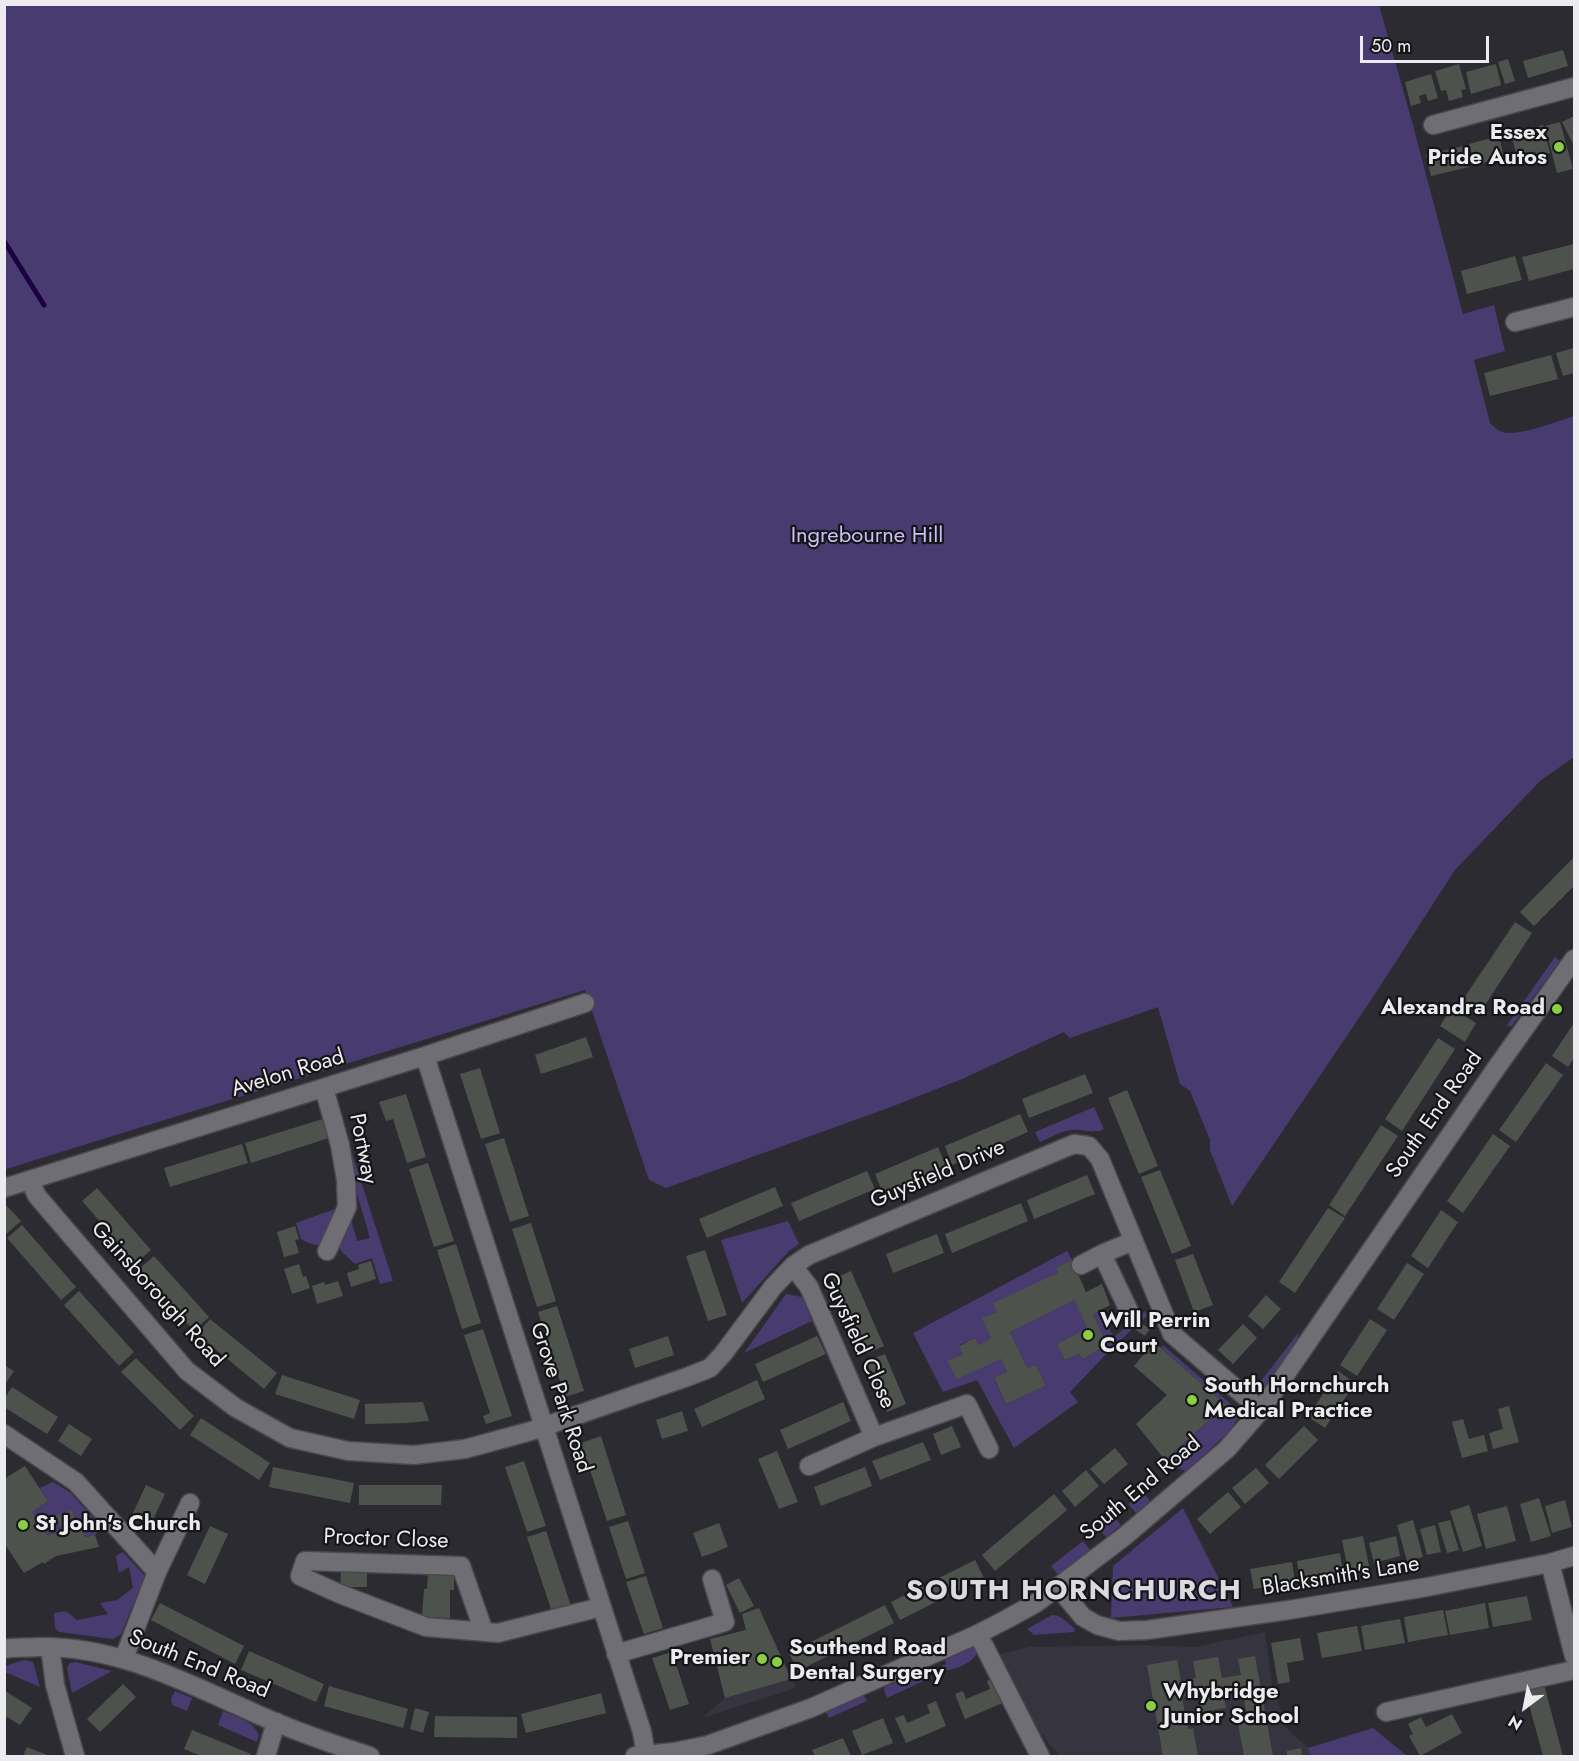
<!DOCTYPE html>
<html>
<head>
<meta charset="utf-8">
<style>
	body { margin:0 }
	#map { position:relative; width:1579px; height:1761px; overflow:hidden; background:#2c2b31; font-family:Jost,sans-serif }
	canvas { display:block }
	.frame { position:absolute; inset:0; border:6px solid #ecebef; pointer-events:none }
	.north { position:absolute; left:1495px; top:1677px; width:60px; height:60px; -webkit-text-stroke:4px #151417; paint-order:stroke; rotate:212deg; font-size:16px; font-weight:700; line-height:24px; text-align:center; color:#ecebef }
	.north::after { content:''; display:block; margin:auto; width:21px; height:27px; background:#ecebef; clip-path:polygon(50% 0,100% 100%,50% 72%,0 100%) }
	.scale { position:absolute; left:1360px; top:36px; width:129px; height:27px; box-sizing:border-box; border:3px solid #ecebef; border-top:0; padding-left:8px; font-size:18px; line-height:21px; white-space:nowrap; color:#ecebef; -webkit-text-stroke:4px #151417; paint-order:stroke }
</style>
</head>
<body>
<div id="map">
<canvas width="1579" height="1761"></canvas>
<div class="frame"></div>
<div class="north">N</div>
<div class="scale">50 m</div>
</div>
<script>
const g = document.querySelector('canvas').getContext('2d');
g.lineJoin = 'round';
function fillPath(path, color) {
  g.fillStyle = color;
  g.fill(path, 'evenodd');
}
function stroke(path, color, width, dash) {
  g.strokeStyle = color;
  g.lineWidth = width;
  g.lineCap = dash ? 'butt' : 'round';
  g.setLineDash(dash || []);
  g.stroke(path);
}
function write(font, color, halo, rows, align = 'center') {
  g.font = font + ' Jost,sans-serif';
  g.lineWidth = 4.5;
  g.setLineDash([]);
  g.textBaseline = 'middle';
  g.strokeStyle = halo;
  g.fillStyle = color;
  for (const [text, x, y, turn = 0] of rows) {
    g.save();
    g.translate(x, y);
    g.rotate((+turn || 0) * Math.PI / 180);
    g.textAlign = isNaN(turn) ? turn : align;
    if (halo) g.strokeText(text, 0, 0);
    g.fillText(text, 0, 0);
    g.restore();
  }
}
fillPath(new Path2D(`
	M 759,1608 L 796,1688 L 702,1718 L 725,1698 L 710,1639 L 746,1630 L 742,1614 Z
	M 1265,1632 L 1272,1685 L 1287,1729 L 1308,1748 L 1311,1756 L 1059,1756 L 1035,1726 L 997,1655 L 1029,1647 L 1145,1645 L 1195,1647 Z`), '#36343f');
fillPath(new Path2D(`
	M 5,5 L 1379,5 L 1411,118 L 1463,314 L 1494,305 L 1505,351 L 1474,360 L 1490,423 C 1494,427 1497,430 1502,432 C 1517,437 1559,421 1574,416 L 1574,757 L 1540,781 L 1455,870 L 1371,1000 L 1232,1206 L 1210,1150 L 1210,1140 L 1190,1091 L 1180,1084 L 1158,1007 L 1070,1038 L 1064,1032 L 962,1079 L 891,1107 L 666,1188 L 649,1180 L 585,990 L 6,1169 L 5,1172 Z
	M 1555,957 L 1560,961 L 1511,1027 L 1507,1025 Z
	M 335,1100 L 393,1281 L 380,1284 L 372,1258 L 355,1264 L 342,1252 L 338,1245 L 350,1215 L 357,1241 L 370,1238 L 355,1187 Z
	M 1094,1107 L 1104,1129 C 1091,1135 1085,1128 1071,1130 C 1061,1131 1050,1138 1040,1142 L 1035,1132 Z
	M 335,1209 L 336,1214 C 332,1223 327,1246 315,1245 C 310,1244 305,1241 301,1239 L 296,1223 Z
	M 788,1221 L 799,1244 L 789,1251 L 742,1303 L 721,1240 Z
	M 1067,1251 L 1072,1260 L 1056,1268 L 1058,1273 L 997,1312 L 983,1318 L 991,1338 L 979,1345 L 975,1338 L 959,1345 L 963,1354 L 948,1361 L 957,1378 L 1001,1359 L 1007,1372 L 994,1379 L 1006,1404 L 1046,1386 L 1036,1365 L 1027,1368 L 1010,1332 L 1074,1300 L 1087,1328 L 1057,1344 L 1065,1360 L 1079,1354 L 1083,1359 L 1107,1345 L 1093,1314 L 1099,1310 L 1114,1337 L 1145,1311 L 1147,1316 L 1117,1343 L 1070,1392 L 1078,1402 L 1014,1448 L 977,1380 L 943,1392 L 913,1333 Z
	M 786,1294 L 802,1297 L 812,1321 L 744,1353 Z
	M 1299,1332 L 1295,1347 L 1262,1390 L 1257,1386 Z
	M 1163,1345 L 1241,1413 L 1229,1432 L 1186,1471 L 1166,1464 L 1165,1460 L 1226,1405 L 1161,1348 Z
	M 53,1482 L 71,1493 L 102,1528 L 95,1535 L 85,1537 L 80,1517 L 75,1518 L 72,1510 L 58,1515 L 62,1532 L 47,1535 L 32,1512 L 48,1501 L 40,1488 Z
	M 1143,1492 L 1150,1501 L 1136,1513 L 1128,1504 Z
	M 1183,1508 L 1233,1607 L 1111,1618 L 1113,1566 Z
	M 1113,1516 L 1121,1525 L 1106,1537 L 1098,1528 Z
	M 1083,1541 L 1091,1551 L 1059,1576 L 1051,1566 Z
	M 123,1552 L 145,1576 L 121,1634 L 113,1639 L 59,1632 L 55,1628 L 54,1613 L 66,1611 L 77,1620 L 108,1614 L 100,1603 L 117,1600 L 133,1588 L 129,1567 L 119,1573 L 116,1556 Z
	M 1052,1615 C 1061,1615 1068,1623 1075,1629 L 1074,1632 L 1034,1635 L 1027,1629 Z
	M 976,1646 L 978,1652 C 973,1662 956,1671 944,1670 L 941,1666 L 946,1664 L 945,1660 Z
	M 24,1660 L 33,1662 L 40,1687 L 5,1672 L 5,1666 Z
	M 75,1662 L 112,1671 L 72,1693 L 67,1668 L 70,1663 Z
	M 923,1670 L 928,1679 L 887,1698 L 884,1690 L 885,1687 Z
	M 175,1691 L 192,1698 L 187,1711 L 172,1705 L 171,1699 Z
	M 863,1694 L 867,1701 L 829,1718 L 826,1712 Z
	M 223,1711 C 236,1717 253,1721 259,1735 L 257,1742 L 218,1725 Z
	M 1373,1728 L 1407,1756 L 1311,1756 L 1308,1748 Z`), '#483b70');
stroke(new Path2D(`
	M 4,241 L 44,305`), '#1b0141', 5);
fillPath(new Path2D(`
	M 1563,50 L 1568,66 L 1528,78 L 1523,61 Z
	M 1508,59 L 1515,81 L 1505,84 L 1498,62 Z
	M 1459,64 L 1466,89 L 1461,90 L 1463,97 L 1449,101 L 1446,90 L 1441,91 L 1435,71 Z
	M 1496,64 L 1501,85 L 1471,94 L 1466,72 Z
	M 1431,74 L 1438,98 L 1428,101 L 1426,94 L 1422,95 L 1419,96 L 1421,103 L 1411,106 L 1405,82 Z
	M 1574,116 L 1574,146 L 1562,122 Z
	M 1560,122 L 1573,169 L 1557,173 L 1545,126 Z
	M 1543,125 L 1550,153 L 1518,162 L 1511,133 Z
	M 1499,136 L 1504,157 L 1475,165 L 1469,144 Z
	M 1463,146 L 1469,167 L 1431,176 L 1426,155 Z
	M 1574,244 L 1574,269 L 1529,281 L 1522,257 Z
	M 1515,256 L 1522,280 L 1467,294 L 1461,271 Z
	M 1574,348 L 1574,373 L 1563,376 L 1556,353 Z
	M 1551,355 L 1558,379 L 1490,396 L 1484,373 Z
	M 1574,857 L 1574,886 L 1534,926 L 1520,912 Z
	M 1515,922 L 1532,933 L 1478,1016 L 1460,1004 Z
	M 1451,1008 L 1476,1023 L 1465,1042 L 1440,1026 Z
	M 1574,1023 L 1574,1058 L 1568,1067 L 1552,1056 Z
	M 586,1037 L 593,1057 L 541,1074 L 535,1055 Z
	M 1438,1038 L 1455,1049 L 1402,1131 L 1385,1119 Z
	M 1546,1063 L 1563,1075 L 1516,1142 L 1499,1130 Z
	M 480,1068 L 500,1133 L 481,1139 L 460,1074 Z
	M 1085,1074 L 1093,1093 L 1029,1118 L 1022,1099 Z
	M 1127,1090 L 1158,1166 L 1139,1174 L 1108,1098 Z
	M 406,1094 L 426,1157 L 407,1163 L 393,1119 L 386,1121 L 379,1102 Z
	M 1020,1114 L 1028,1132 L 952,1165 L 945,1146 Z
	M 326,1118 L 332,1137 L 251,1163 L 245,1143 Z
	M 1381,1125 L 1398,1136 L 1345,1216 L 1329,1205 Z
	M 1493,1134 L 1510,1146 L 1463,1213 L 1447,1201 Z
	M 504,1138 L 529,1216 L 510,1222 L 485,1144 Z
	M 242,1144 L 248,1163 L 170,1187 L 164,1168 Z
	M 938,1147 L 946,1166 L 883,1193 L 875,1174 Z
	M 428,1163 L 454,1241 L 434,1247 L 409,1169 Z
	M 1160,1170 L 1191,1246 L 1172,1254 L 1141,1177 Z
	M 867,1171 L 875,1189 L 799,1221 L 791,1203 Z
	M 1087,1175 L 1095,1194 L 1034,1219 L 1027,1200 Z
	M 775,1187 L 783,1206 L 707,1238 L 699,1219 Z
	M 97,1188 L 151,1250 L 136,1263 L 82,1201 Z
	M 1021,1203 L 1028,1221 L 952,1253 L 945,1234 Z
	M 6,1205 L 21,1221 L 5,1235 L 4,1207 Z
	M 1328,1208 L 1345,1218 L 1295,1293 L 1279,1282 Z
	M 1441,1210 L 1458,1222 L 1428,1268 L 1411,1256 Z
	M 531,1223 L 556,1301 L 537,1307 L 512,1229 Z
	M 22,1225 L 76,1287 L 61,1300 L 7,1238 Z
	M 295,1226 L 299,1239 L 295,1240 L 299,1253 L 284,1257 L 277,1232 Z
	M 937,1234 L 944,1253 L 893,1273 L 886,1254 Z
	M 456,1244 L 481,1323 L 462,1329 L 437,1250 Z
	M 705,1250 L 727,1315 L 708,1321 L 686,1256 Z
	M 1193,1254 L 1213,1305 L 1194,1312 L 1175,1260 Z
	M 154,1256 L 209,1317 L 194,1331 L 139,1269 Z
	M 1072,1260 L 1086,1292 L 1102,1284 L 1110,1305 L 1093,1314 L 1107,1345 L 1083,1359 L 1079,1354 L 1065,1360 L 1057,1344 L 1087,1328 L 1074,1300 L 1010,1332 L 1027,1368 L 1036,1365 L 1046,1386 L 1006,1404 L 994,1378 L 1007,1372 L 1001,1359 L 957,1379 L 947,1361 L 963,1354 L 959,1346 L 975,1338 L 979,1345 L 991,1338 L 982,1318 L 997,1312 L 993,1303 L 1058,1273 L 1056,1268 Z
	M 371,1261 L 376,1279 L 351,1287 L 347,1273 L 359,1269 L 358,1265 Z
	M 1407,1263 L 1424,1274 L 1394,1320 L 1377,1309 Z
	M 299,1264 L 303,1277 L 306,1276 L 310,1288 L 292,1294 L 284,1269 Z
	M 851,1271 L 884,1346 L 866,1354 L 833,1279 Z
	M 338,1281 L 343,1296 L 317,1304 L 312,1286 L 324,1282 L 325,1285 Z
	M 79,1291 L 134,1352 L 119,1366 L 64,1305 Z
	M 1266,1295 L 1281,1309 L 1263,1329 L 1248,1316 Z
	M 557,1306 L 584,1391 L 565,1397 L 538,1312 Z
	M 210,1319 L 277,1373 L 264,1389 L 197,1334 Z
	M 1370,1319 L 1387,1330 L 1357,1376 L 1340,1365 Z
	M 1141,1323 L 1150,1329 L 1145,1336 L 1136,1330 Z
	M 1243,1324 L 1257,1338 L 1233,1364 L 1218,1350 Z
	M 483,1329 L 512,1416 L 486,1424 L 483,1416 L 490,1413 L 464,1335 Z
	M 668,1336 L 674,1355 L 635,1368 L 629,1349 Z
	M 817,1336 L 826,1354 L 763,1382 L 755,1364 Z
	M 1154,1342 L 1226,1405 L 1165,1460 L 1136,1424 L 1167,1395 L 1134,1366 Z
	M 885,1354 L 906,1404 L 887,1412 L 866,1361 Z
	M 136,1358 L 194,1416 L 180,1430 L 121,1372 Z
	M 4,1365 L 14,1371 L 4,1386 Z
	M 1338,1371 L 1355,1383 L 1325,1428 L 1308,1417 Z
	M 282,1375 L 360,1400 L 354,1419 L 275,1394 Z
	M 757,1380 L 765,1399 L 702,1427 L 694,1409 Z
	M 12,1387 L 58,1417 L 47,1434 L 4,1407 L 4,1399 Z
	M 423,1402 L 429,1421 L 406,1423 L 365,1424 L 365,1404 Z
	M 843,1402 L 851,1421 L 788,1449 L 780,1430 Z
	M 1509,1406 L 1519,1442 L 1493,1449 L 1489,1433 L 1503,1429 L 1498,1409 Z
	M 682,1411 L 688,1431 L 662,1439 L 656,1420 Z
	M 201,1418 L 270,1463 L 259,1480 L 190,1435 Z
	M 1463,1419 L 1469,1439 L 1484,1435 L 1488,1451 L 1462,1458 L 1452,1422 Z
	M 69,1424 L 92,1439 L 81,1456 L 58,1441 Z
	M 952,1426 L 961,1447 L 941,1455 L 933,1434 Z
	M 1304,1426 L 1318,1440 L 1279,1479 L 1265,1465 Z
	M 601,1436 L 626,1515 L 607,1521 L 581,1443 Z
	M 923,1442 L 931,1460 L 880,1480 L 872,1461 Z
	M 1115,1448 L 1128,1464 L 1104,1484 L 1090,1469 Z
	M 777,1451 L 798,1502 L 779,1509 L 758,1459 Z
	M 524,1461 L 546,1526 L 527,1532 L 505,1467 Z
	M 25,1466 L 48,1501 L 32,1512 L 47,1535 L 62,1532 L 57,1515 L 72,1510 L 75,1518 L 80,1517 L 85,1537 L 95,1535 L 99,1547 L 56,1556 L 44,1564 L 43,1562 L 24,1573 L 4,1543 L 4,1479 Z
	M 273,1467 L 354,1483 L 350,1503 L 269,1487 Z
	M 865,1467 L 872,1486 L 821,1506 L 814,1487 Z
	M 1256,1468 L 1269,1483 L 1245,1504 L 1232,1488 Z
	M 1086,1470 L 1099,1486 L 1075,1507 L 1062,1491 Z
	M 146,1485 L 165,1494 L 151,1524 L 132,1515 Z
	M 359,1485 L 442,1485 L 441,1505 L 359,1505 Z
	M 1228,1492 L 1241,1507 L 1210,1534 L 1197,1519 Z
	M 1054,1494 L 1067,1510 L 995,1571 L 982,1555 Z
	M 1539,1498 L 1551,1536 L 1531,1542 L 1520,1504 Z
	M 1565,1500 L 1572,1527 L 1552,1533 L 1545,1506 Z
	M 1469,1505 L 1482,1546 L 1463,1552 L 1450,1511 Z
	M 1507,1506 L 1516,1541 L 1486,1549 L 1477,1514 Z
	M 1413,1520 L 1423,1557 L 1407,1561 L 1397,1525 Z
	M 1450,1520 L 1459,1550 L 1447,1553 L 1438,1523 Z
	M 628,1521 L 645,1573 L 626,1579 L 609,1527 Z
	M 719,1523 L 728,1547 L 702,1557 L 693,1533 Z
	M 1435,1525 L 1441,1552 L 1427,1555 L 1420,1529 Z
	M 210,1526 L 228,1534 L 205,1584 L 187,1575 Z
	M 546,1531 L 572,1609 L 553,1615 L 527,1537 Z
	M 1363,1536 L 1369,1566 L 1348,1570 L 1342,1540 Z
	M 1396,1536 L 1400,1556 L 1374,1563 L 1369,1543 Z
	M 1340,1553 L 1343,1573 L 1300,1581 L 1297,1561 Z
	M 975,1560 L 984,1578 L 900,1620 L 891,1602 Z
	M 1292,1562 L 1295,1582 L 1254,1589 L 1250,1569 Z
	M 341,1572 L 367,1573 L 367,1587 L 340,1587 Z
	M 428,1573 L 454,1574 L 454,1590 L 450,1590 L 450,1618 L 422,1617 L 424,1589 L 427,1589 Z
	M 646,1576 L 663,1628 L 644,1634 L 626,1582 Z
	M 739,1578 L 754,1606 L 740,1613 L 726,1585 Z
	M 1527,1596 L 1532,1620 L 1493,1627 L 1488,1603 Z
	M 160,1603 L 244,1646 L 235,1664 L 151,1620 Z
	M 1485,1603 L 1489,1628 L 1450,1635 L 1445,1611 Z
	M 885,1605 L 894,1623 L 798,1671 L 789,1653 Z
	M 759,1608 L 791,1679 L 725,1698 L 710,1639 L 746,1630 L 742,1614 Z
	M 1443,1610 L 1448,1635 L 1408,1642 L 1404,1617 Z
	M 1400,1619 L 1405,1643 L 1365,1650 L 1361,1626 Z
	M 1357,1626 L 1362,1651 L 1322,1658 L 1317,1633 Z
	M 1300,1638 L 1304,1660 L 1287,1663 L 1290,1682 L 1278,1684 L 1271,1643 Z
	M 249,1651 L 324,1684 L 316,1702 L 241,1670 Z
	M 672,1652 L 689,1704 L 670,1710 L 652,1658 Z
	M 1255,1656 L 1273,1756 L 1244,1756 L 1237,1718 L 1247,1717 L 1242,1687 L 1223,1690 L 1226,1708 L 1201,1712 L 1198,1694 L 1182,1697 L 1188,1729 L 1193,1728 L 1198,1756 L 1163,1756 L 1147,1665 L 1177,1660 L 1181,1681 L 1196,1678 L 1193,1661 L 1218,1657 L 1222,1678 L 1241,1675 L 1238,1659 Z
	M 995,1677 L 1005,1702 L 965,1719 L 955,1694 L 963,1691 L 966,1699 L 990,1689 L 987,1681 Z
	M 1543,1681 L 1563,1756 L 1543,1756 L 1524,1686 Z
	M 123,1684 L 136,1697 L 100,1732 L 87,1719 Z
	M 329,1686 L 408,1709 L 403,1728 L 324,1706 Z
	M 4,1690 L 32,1708 L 20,1725 L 4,1715 Z
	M 601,1693 L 606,1713 L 526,1733 L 521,1714 Z
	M 936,1701 L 946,1726 L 906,1743 L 895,1718 L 904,1715 L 907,1723 L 919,1718 L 930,1713 L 927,1705 Z
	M 415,1708 L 429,1712 L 423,1733 L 410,1729 Z
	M 1452,1714 L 1462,1733 L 1420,1756 L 1409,1736 L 1413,1734 L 1408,1724 L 1421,1717 L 1426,1727 Z
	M 435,1716 L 517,1717 L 517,1738 L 434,1737 Z
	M 883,1718 L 893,1743 L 862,1755 L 852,1731 Z
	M 192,1730 L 251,1754 L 250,1756 L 201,1756 L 184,1749 Z
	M 843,1738 L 851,1756 L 815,1756 L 812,1750 Z
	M 27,1747 L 50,1756 L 23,1756 Z
	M 1301,1748 L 1302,1756 L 1287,1756 L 1287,1751 Z`), '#4e524c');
const street = new Path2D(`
	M 1433,125 L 1574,87
	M 1515,322 L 1574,307
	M 425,1056 L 642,1732 L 646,1755
	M 324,1088 L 340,1145 L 346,1180 L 347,1207 L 327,1251
	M 30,1181 L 37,1196 L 187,1371 L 236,1408 L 290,1438 L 348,1451 L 414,1455 L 465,1449 L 531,1431 L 687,1377 L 710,1368 L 723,1354 L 773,1287 L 793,1266 L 809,1255 L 1074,1144 L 1089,1146 L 1100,1159 L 1172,1334 L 1261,1410
	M 4,1188 L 425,1056 L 585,1003
	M 1081,1265 L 1102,1254
	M 793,1266 L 809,1287 L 874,1437
	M 1129,1311 L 1102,1254 L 1133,1241
	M 4,1434 L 76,1482 L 157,1572
	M 809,1466 L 874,1437 L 967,1404 L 989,1449
	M 1550,1563 L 1574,1656
	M 1058,1587 L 1083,1617 L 1097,1625 L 1119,1631 L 1147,1630 L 1289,1610 L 1427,1587 L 1550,1563 L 1574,1556
	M 484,1632 L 461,1566 L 305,1561 L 300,1576 L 340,1594 L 426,1627 L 498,1633 L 601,1607
	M 978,1634 L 1040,1756
	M 50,1647 L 55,1685 L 75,1756
	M 616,1654 L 725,1622 L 712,1579
	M 124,1658 L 157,1572 L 190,1503
	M 1386,1712 L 1574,1670
	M 266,1756 L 276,1722`);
const secondary = new Path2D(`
	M 4,1649 C 15,1647 26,1648 37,1647 C 124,1645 197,1689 275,1722 C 306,1735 338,1746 370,1756
	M 635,1756 L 674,1752 L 708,1745 L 811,1708 L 978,1634 L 1007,1619 L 1036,1603 L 1058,1587 L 1125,1536 L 1227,1449 L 1261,1410 L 1497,1067 L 1574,959`);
stroke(street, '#49484c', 21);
stroke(secondary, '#49484c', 21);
stroke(street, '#6f6e75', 18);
stroke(secondary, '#6f6e75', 18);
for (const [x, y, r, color] of [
	[1559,147,6,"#8bce46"],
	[1557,1009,6,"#8bce46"],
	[1088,1335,6,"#8bce46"],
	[1192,1400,6,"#8bce46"],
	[23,1525,6,"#8bce46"],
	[762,1659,6,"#8bce46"],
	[777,1662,6,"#8bce46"],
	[1151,1706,6,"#8bce46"]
]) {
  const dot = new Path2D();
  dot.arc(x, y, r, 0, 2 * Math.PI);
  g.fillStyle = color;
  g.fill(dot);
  stroke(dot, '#151417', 2);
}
write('bold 22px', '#ecebef', '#151417', [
	["Essex",1547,134,"right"],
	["Pride Autos",1547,159,"right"],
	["Alexandra Road",1545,1009,"right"],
	["Will Perrin",1100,1322],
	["Court",1100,1347],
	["South Hornchurch",1204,1387],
	["Medical Practice",1204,1412],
	["St John's Church",35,1525],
	["Southend Road",789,1649],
	["Dental Surgery",789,1674],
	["Premier",750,1659,"right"],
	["Whybridge",1163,1693],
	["Junior School",1163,1718]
], 'left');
write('22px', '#c9bffa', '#151417', [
	["Ingrebourne Hill",867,537]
]);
write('22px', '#ecebef', '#151417', [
	["Avelon Road",288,1074,-17],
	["South End Road",1435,1115,-55],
	["Portway",362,1149,79],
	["Guysfield Drive",938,1175,-23],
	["Gainsborough Road",157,1295,48],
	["Guysfield Close",857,1341,65],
	["Grove Park Road",560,1398,72],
	["South End Road",1141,1489,-40],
	["Proctor Close",386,1540,2],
	["Blacksmith's Lane",1341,1577,-9],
	["South End Road",199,1665,22]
]);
g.letterSpacing = '1.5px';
write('bold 28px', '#dbdae1', '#151417', [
	["SOUTH HORNCHURCH",1074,1592]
]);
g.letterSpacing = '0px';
</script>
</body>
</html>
